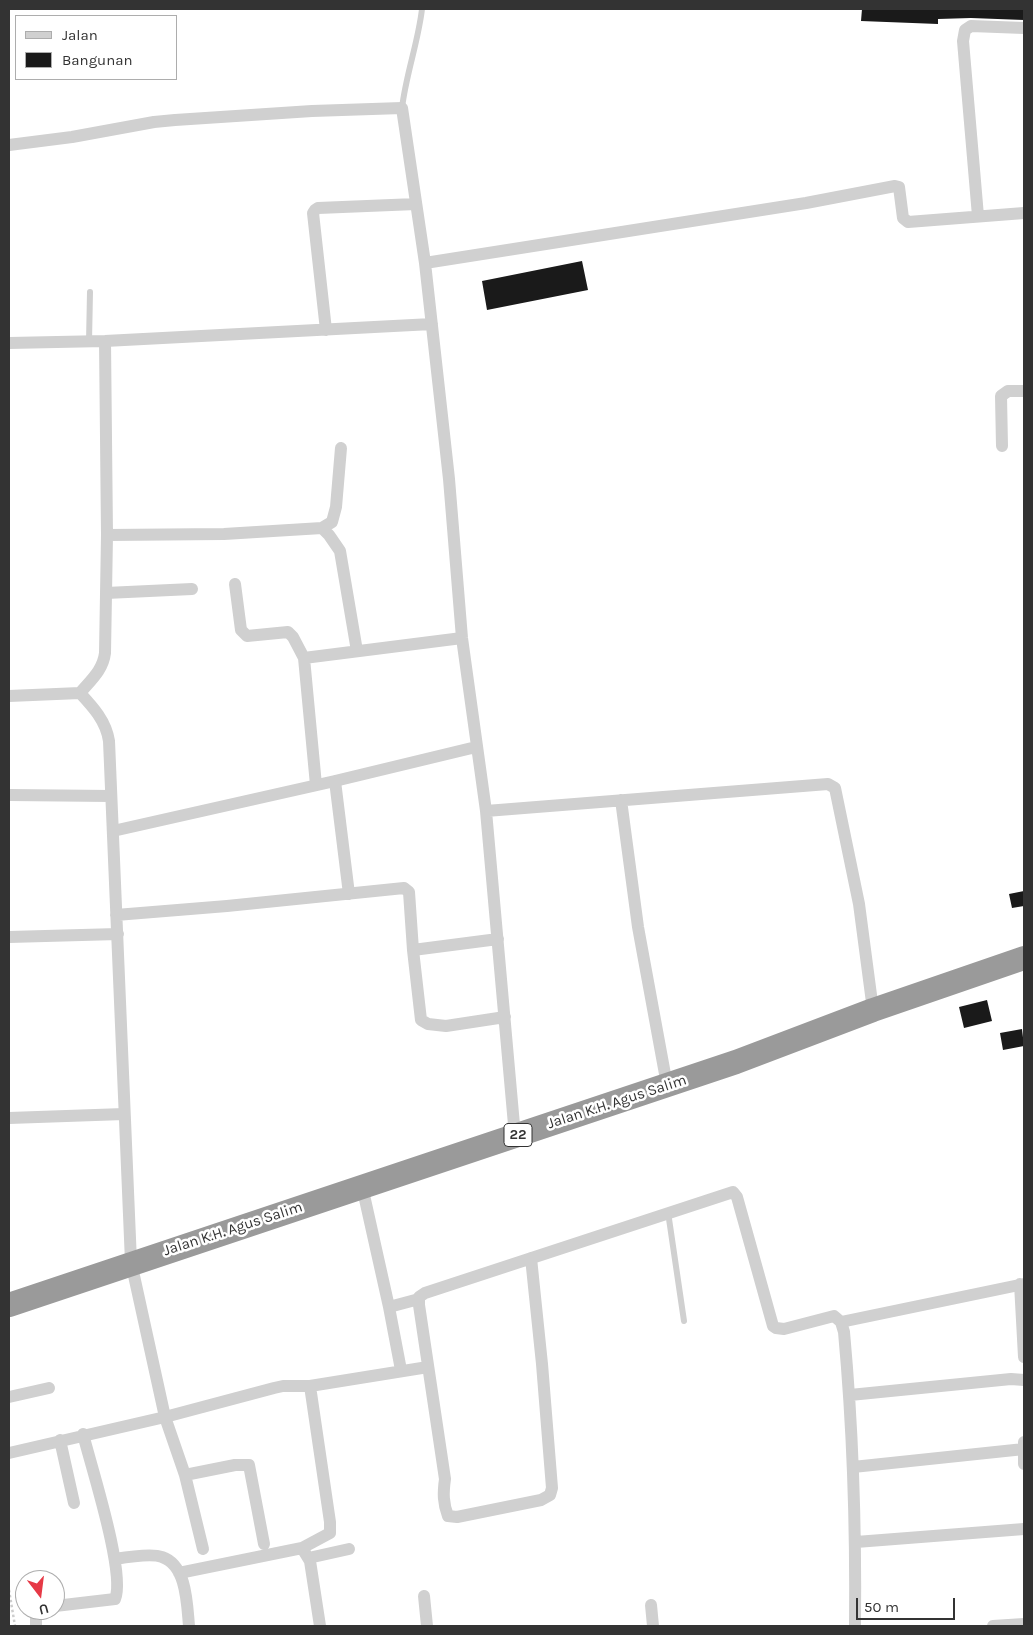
<!DOCTYPE html>
<html>
<head>
<meta charset="utf-8">
<style>
	body { margin:0 }
	#map { position:relative; width:1033px; height:1635px; overflow:hidden; background:#fff; font-family:Karla,sans-serif }
	canvas { display:block }
	.frame { position:absolute; inset:0; border:10px solid #333; pointer-events:none }
	.legend { position:absolute; left:15px; top:15px; width:162px; height:65px; box-sizing:border-box; background:#fff; border:1px solid #adadad; margin:0; padding:6px 9px; list-style:none; font-size:15px; color:#333 }
	.legend li { display:flex; align-items:center; gap:10px; height:25px }
	.legend b { width:25px; border:1px solid #adadad }
	.north { position:absolute; left:15px; top:1570px; width:50px; height:50px; box-sizing:border-box; background:#fff; border:1px solid #adadad; border-radius:50%; rotate:165deg; font-size:14px; font-weight:700; line-height:20px; text-align:center; color:#333 }
	.north::after { content:''; display:block; margin:auto; width:18px; height:22px; background:#e63946; clip-path:polygon(50% 0,100% 100%,50% 72%,0 100%) }
	.scale { position:absolute; left:856px; top:1598px; width:99px; height:22px; box-sizing:border-box; border:2px solid #333; border-top:0; padding-left:6px; font-size:15px; line-height:18px; white-space:nowrap; color:#333; -webkit-text-stroke:4px #fff; paint-order:stroke }
</style>
</head>
<body>
<div id="map">
<canvas width="1033" height="1635"></canvas>
<div class="frame"></div>
<ul class="legend">
<li><b style="height:6px;background:#d0d0d0"></b>Jalan</li>
<li><b style="height:14px;background:#1a1a1a"></b>Bangunan</li>
</ul>
<div class="north">U</div>
<div class="scale">50 m</div>
</div>
<script>
const g = document.querySelector('canvas').getContext('2d');
g.lineJoin = 'round';
function fillPath(path, color) {
  g.fillStyle = color;
  g.fill(path, 'evenodd');
}
function stroke(path, color, width, dash) {
  g.strokeStyle = color;
  g.lineWidth = width;
  g.lineCap = dash ? 'butt' : 'round';
  g.setLineDash(dash || []);
  g.stroke(path);
}
function write(font, color, halo, rows, align = 'center') {
  g.font = font + ' Karla,sans-serif';
  g.lineWidth = 5;
  g.setLineDash([]);
  g.textBaseline = 'middle';
  g.strokeStyle = halo;
  g.fillStyle = color;
  for (const [text, x, y, turn = 0] of rows) {
    g.save();
    g.translate(x, y);
    g.rotate((+turn || 0) * Math.PI / 180);
    g.textAlign = isNaN(turn) ? turn : align;
    if (halo) g.strokeText(text, 0, 0);
    g.fillText(text, 0, 0);
    g.restore();
  }
}
fillPath(new Path2D(`
	M 862,9 L 1024,9 L 1024,20 L 971,18 L 938,19 L 938,24 L 861,21 Z
	M 582,261 L 588,290 L 487,310 L 482,281 Z
	M 1024,891 L 1024,906 L 1012,908 L 1009,894 Z
	M 987,1000 L 992,1021 L 964,1028 L 959,1007 Z
	M 1022,1029 L 1024,1046 L 1003,1050 L 1000,1033 Z`), '#1a1a1a');
stroke(new Path2D(`
	M 9,1590 L 15,1626`), '#cdcdcd', 2.5, [2.5, 2.5]);
stroke(new Path2D(`
	M 402,108 C 406,74 418,43 422,9
	M 89,342 L 90,292
	M 668,1212 L 684,1321`), '#d0d0d0', 6);
stroke(new Path2D(`
	M 9,145 L 72,137 L 154,122 L 175,120 L 312,111 L 402,108 L 425,263 L 449,479 L 462,638 L 486,811 L 515,1136
	M 978,216 L 963,41 L 965,30 L 971,26 L 1024,28
	M 425,263 L 806,203 L 895,186 L 899,187 L 903,218 L 908,222 L 1024,213
	M 326,330 L 313,213 L 315,210 L 318,208 L 416,204
	M 105,341 L 107,535 L 105,653 C 103,670 91,680 80,693 C 93,707 106,721 109,741 L 131,1262 L 165,1417 L 185,1475 L 203,1549
	M 9,343 L 105,341 L 432,324
	M 1002,446 L 1001,396 L 1008,391 L 1024,391
	M 322,528 L 332,522 L 336,507 L 341,448
	M 107,535 L 224,534 L 322,528 L 329,535 L 340,551 L 357,651
	M 235,584 L 241,630 L 247,636 L 288,632 L 293,637 L 304,658
	M 106,593 L 192,589
	M 9,696 L 80,693
	M 335,781 L 349,894
	M 316,785 L 304,658 L 462,638
	M 9,795 L 111,796
	M 621,800 L 638,927 L 667,1085
	M 486,811 L 828,784 L 835,788 L 859,904 L 873,1010
	M 113,831 L 335,781 L 476,747
	M 116,915 L 227,906 L 404,888 L 409,892 L 413,950 L 421,1020 L 428,1024 L 446,1026 L 505,1017
	M 9,937 L 118,934
	M 413,950 L 498,939
	M 9,1118 L 124,1114
	M 362,1186 L 389,1307 L 419,1299
	M 531,1258 L 542,1364 L 552,1488 L 550,1495 L 541,1500 L 457,1517 L 448,1516 C 443,1503 443,1493 445,1479 L 419,1305 L 419,1297 L 425,1293 L 733,1192 L 737,1197 L 773,1326 L 776,1328 L 784,1329 L 834,1316 L 841,1322 L 844,1332 C 853,1430 856,1528 855,1626
	M 1020,1284 L 1024,1357
	M 389,1307 L 401,1370
	M 841,1322 L 1024,1284
	M 850,1395 L 1011,1379 L 1024,1380
	M 9,1397 L 49,1388
	M 60,1440 L 74,1503
	M 1024,1442 L 1024,1464
	M 9,1453 L 165,1417 L 274,1388 L 283,1386 L 310,1386 L 428,1367
	M 853,1467 L 1024,1449
	M 185,1475 L 235,1465 L 249,1465 L 264,1544
	M 856,1542 L 1024,1529
	M 302,1548 L 330,1533 L 330,1522 L 310,1386
	M 115,1559 C 127,1557 152,1553 162,1557 C 187,1565 187,1605 189,1626
	M 179,1573 L 302,1548 L 310,1561
	M 424,1596 L 427,1626
	M 651,1605 L 653,1626
	M 55,1606 L 115,1599 C 126,1574 91,1466 83,1434
	M 36,1626 L 36,1612 L 40,1610
	M 320,1626 L 310,1561 L 313,1557 L 349,1549
	M 993,1626 L 1024,1624`), '#d0d0d0', 12);
stroke(new Path2D(`
	M 9,1305 L 736,1062 L 873,1010 L 1024,958`), '#9a9a9a', 24);
for (const [x, y, w] of [
	[518,1135,28]
]) {
  const box = new Path2D();
  box.roundRect(x - w / 2, y - 11.5, w, 23, 4);
  g.fillStyle = '#fff';
  g.fill(box);
  stroke(box, '#333', 1);
}
write('bold 14px', '#333', null, [
	["22",518,1135]
]);
write('15px', '#333', '#fff', [
	["Jalan K.H. Agus Salim",617,1102,-18],
	["Jalan K.H. Agus Salim",233,1229,-18]
]);
</script>
</body>
</html>
